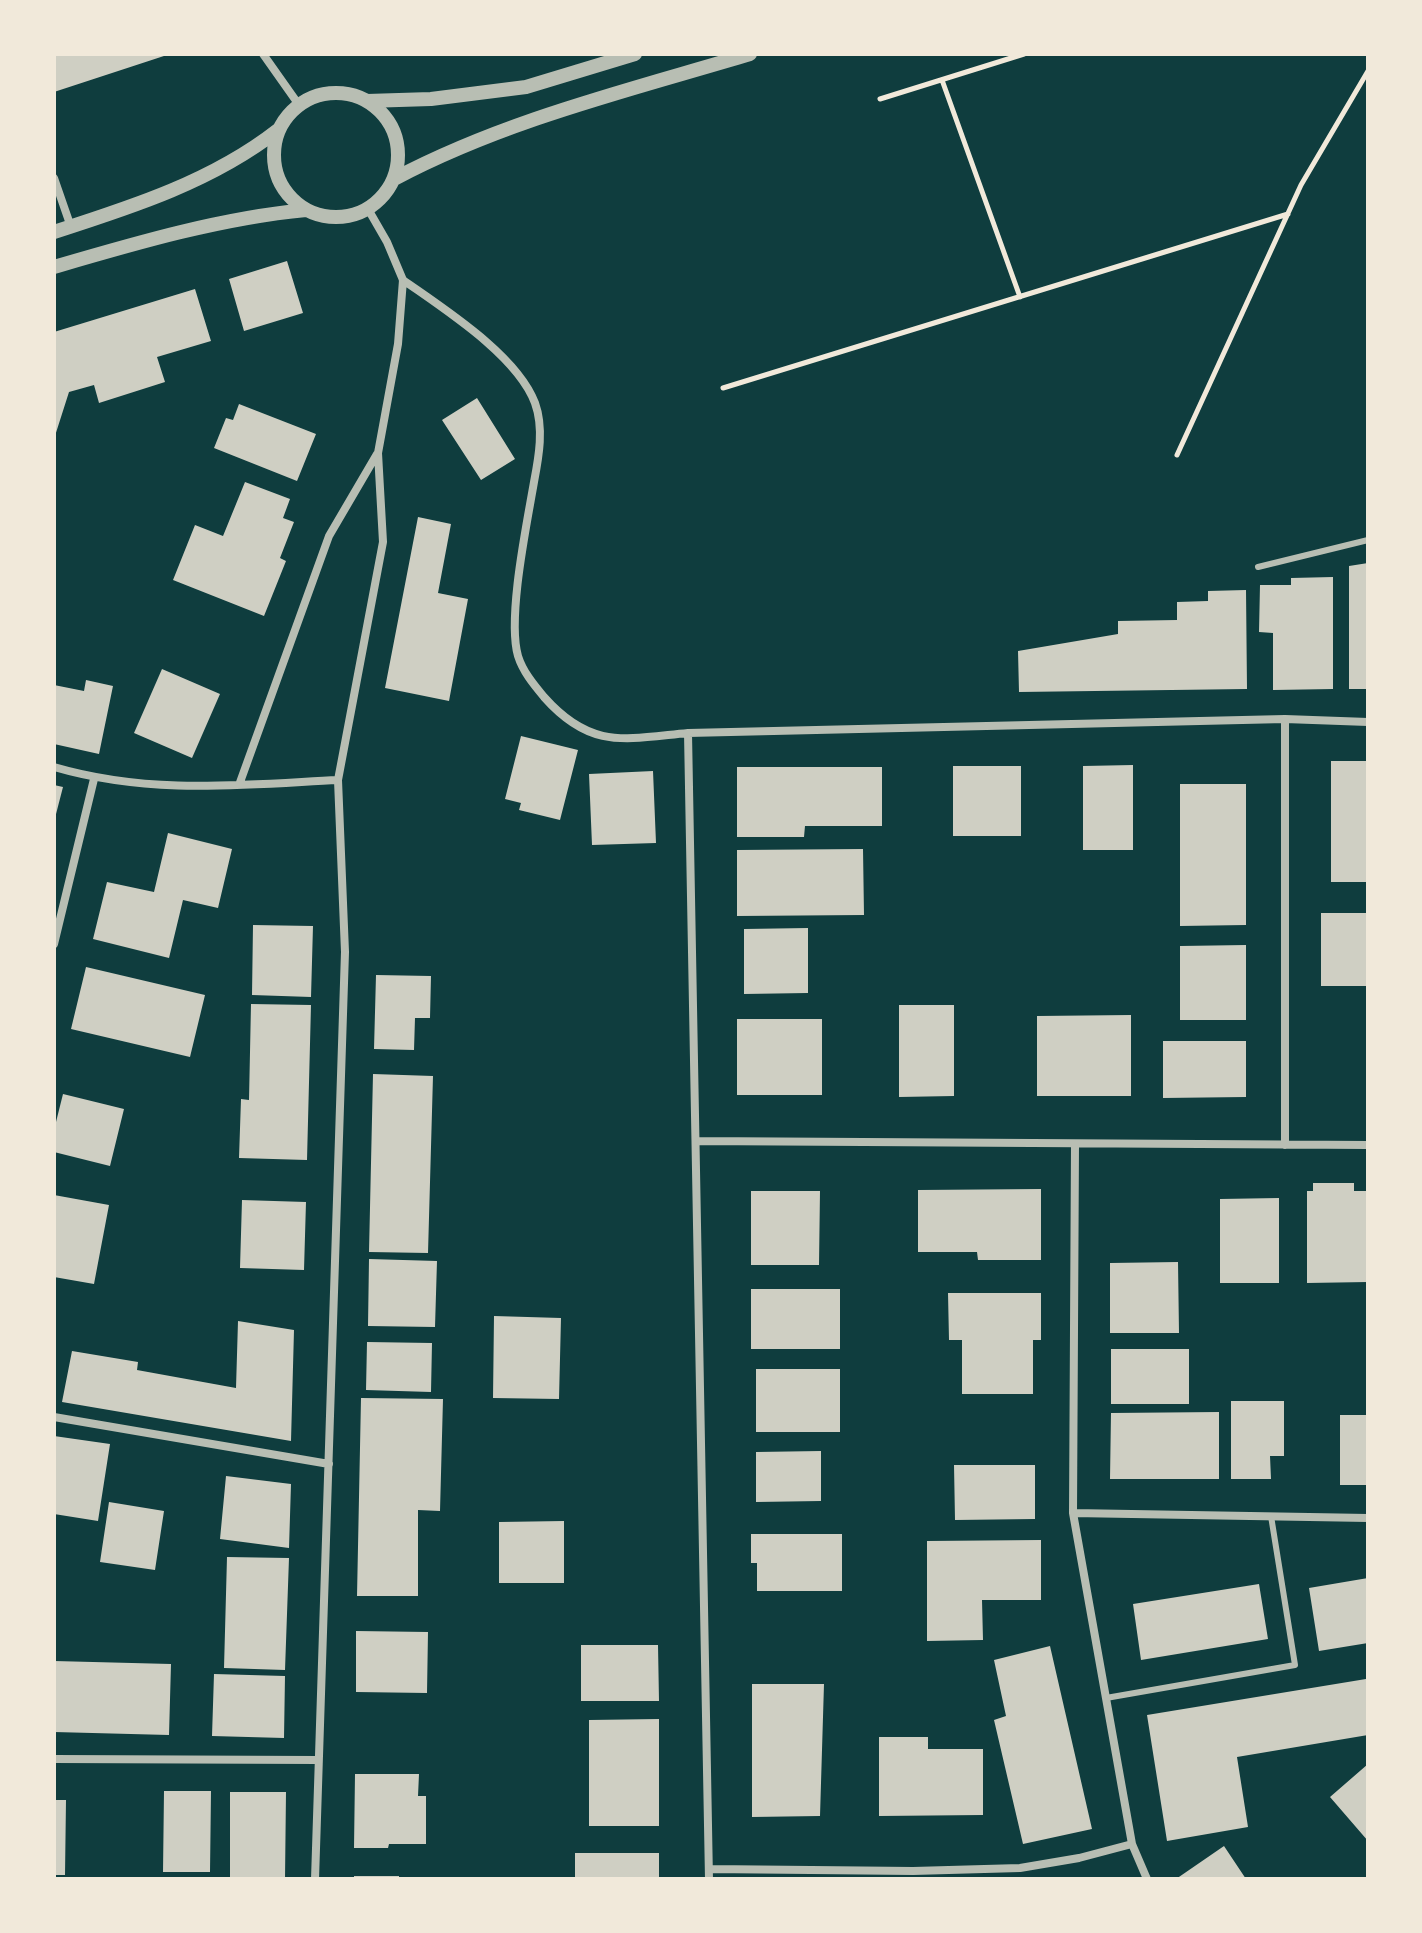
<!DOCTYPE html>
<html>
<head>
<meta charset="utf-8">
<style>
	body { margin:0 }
	#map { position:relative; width:1422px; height:1933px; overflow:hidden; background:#0f3d3e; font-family:"DejaVu Sans",sans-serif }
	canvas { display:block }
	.frame { position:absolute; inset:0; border:56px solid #f1e9da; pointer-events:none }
</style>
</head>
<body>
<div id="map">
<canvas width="1422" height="1933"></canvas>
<div class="frame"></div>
</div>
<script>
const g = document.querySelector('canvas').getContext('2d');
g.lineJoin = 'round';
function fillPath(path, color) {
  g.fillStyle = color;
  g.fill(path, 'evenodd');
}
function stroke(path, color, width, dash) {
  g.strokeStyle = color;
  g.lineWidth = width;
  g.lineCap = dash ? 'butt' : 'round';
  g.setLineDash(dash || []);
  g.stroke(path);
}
fillPath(new Path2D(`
	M 54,54 L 167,54 L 167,55 L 54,92 Z
	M 287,261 L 303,313 L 244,331 L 229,279 Z
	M 195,289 L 211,341 L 157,357 L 165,382 L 99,403 L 94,385 L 69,392 L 54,439 L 54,332 Z
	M 477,398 L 515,459 L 481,480 L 442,420 Z
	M 239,404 L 316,434 L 297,481 L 214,448 L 226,418 L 233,420 Z
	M 245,482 L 290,499 L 283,518 L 294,522 L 280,558 L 286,561 L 264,616 L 173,580 L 195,525 L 223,536 Z
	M 418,517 L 451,524 L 438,593 L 468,599 L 449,701 L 385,688 Z
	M 1368,563 L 1368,689 L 1349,689 L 1349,566 Z
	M 1333,577 L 1333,689 L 1273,690 L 1273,633 L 1259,632 L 1260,585 L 1291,585 L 1291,578 Z
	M 1246,590 L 1247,689 L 1019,692 L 1018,651 L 1118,634 L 1118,621 L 1177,620 L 1177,602 L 1208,601 L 1208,591 Z
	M 162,669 L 220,694 L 192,758 L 134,733 Z
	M 86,680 L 113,686 L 99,754 L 54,744 L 54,685 L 84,691 Z
	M 521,736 L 578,750 L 560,820 L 519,810 L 521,803 L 505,799 Z
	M 1331,761 L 1368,761 L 1368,882 L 1331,882 Z
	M 1133,765 L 1133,850 L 1083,850 L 1083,766 Z
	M 953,766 L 1021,766 L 1021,836 L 953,836 Z
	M 737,767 L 882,767 L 882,826 L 805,826 L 804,837 L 737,837 Z
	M 653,771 L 656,843 L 592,845 L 589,774 Z
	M 1180,784 L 1246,784 L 1246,925 L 1180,926 Z
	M 54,785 L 63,787 L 55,818 L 54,818 Z
	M 168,833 L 232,849 L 218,908 L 183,900 L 169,958 L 93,939 L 107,882 L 154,892 Z
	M 863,849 L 864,915 L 737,916 L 737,850 Z
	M 1321,913 L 1368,913 L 1368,986 L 1321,986 Z
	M 253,925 L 313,926 L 311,997 L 252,995 Z
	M 808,928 L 808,993 L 744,994 L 744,929 Z
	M 1246,945 L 1246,1020 L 1180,1020 L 1180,946 Z
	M 86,967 L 205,995 L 190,1057 L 71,1029 Z
	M 376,975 L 431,976 L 430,1018 L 415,1018 L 414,1050 L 374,1049 Z
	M 251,1004 L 311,1005 L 307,1160 L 239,1158 L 241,1099 L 249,1100 Z
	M 899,1005 L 954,1005 L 954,1096 L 899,1097 Z
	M 1131,1015 L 1131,1096 L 1037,1096 L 1037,1016 Z
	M 737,1019 L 822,1019 L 822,1095 L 737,1095 Z
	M 1163,1041 L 1246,1041 L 1246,1097 L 1163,1098 Z
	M 373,1074 L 433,1076 L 428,1253 L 369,1252 Z
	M 63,1094 L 124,1109 L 110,1166 L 54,1152 L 54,1130 Z
	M 1313,1183 L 1354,1183 L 1354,1191 L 1368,1191 L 1368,1282 L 1307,1283 L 1307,1191 L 1313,1191 Z
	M 1041,1189 L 1041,1260 L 978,1260 L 977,1252 L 918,1252 L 918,1190 Z
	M 751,1191 L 820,1191 L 819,1265 L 751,1265 Z
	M 54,1195 L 109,1205 L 94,1284 L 54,1277 Z
	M 1279,1198 L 1279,1283 L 1220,1283 L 1220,1199 Z
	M 242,1200 L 306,1202 L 304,1270 L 240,1268 Z
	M 369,1259 L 437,1261 L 435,1327 L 368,1326 Z
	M 1178,1262 L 1179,1333 L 1110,1333 L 1110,1263 Z
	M 751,1289 L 840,1289 L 840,1349 L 751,1349 Z
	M 948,1293 L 1041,1293 L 1041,1340 L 1033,1340 L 1033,1394 L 962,1394 L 962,1340 L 949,1340 Z
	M 494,1316 L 561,1318 L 559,1399 L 493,1398 Z
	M 238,1321 L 294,1330 L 291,1441 L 62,1402 L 72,1351 L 138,1362 L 137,1370 L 236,1388 Z
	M 367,1342 L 432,1343 L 431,1392 L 366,1390 Z
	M 1111,1349 L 1189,1349 L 1189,1404 L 1111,1404 Z
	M 756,1369 L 840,1369 L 840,1432 L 756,1432 Z
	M 361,1398 L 443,1399 L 440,1511 L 418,1510 L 418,1596 L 357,1596 Z
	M 1231,1401 L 1284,1401 L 1284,1456 L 1270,1456 L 1271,1479 L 1231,1479 Z
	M 1219,1412 L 1219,1479 L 1110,1479 L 1111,1413 Z
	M 1340,1415 L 1368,1415 L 1368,1485 L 1340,1485 Z
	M 54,1436 L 110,1444 L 98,1521 L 54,1514 Z
	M 821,1451 L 821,1501 L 756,1502 L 756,1452 Z
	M 954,1465 L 1035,1465 L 1035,1519 L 955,1520 Z
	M 226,1476 L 291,1484 L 289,1548 L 220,1539 Z
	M 109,1502 L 164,1511 L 155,1570 L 100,1562 Z
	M 564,1521 L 564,1583 L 499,1583 L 499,1522 Z
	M 751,1534 L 842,1534 L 842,1591 L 757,1591 L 757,1563 L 751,1563 Z
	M 1041,1540 L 1041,1600 L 982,1600 L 983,1640 L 927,1641 L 927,1541 Z
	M 227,1557 L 289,1558 L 285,1670 L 224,1668 Z
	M 1368,1578 L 1368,1643 L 1319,1651 L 1309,1588 Z
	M 1259,1584 L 1268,1639 L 1141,1660 L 1133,1604 Z
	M 356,1631 L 428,1632 L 427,1693 L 356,1692 Z
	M 581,1645 L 658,1645 L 659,1701 L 581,1701 Z
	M 1050,1646 L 1092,1829 L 1023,1844 L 994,1720 L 1006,1716 L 994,1660 Z
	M 54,1661 L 171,1664 L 169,1735 L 54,1732 Z
	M 214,1674 L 285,1676 L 284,1738 L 212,1736 Z
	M 1366,1679 L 1368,1735 L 1237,1757 L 1248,1827 L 1167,1841 L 1147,1715 Z
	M 752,1684 L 824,1684 L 820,1816 L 752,1817 Z
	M 659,1719 L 659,1826 L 589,1826 L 589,1720 Z
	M 879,1737 L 928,1737 L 928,1749 L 983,1749 L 983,1815 L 879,1816 Z
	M 1368,1764 L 1368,1841 L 1330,1797 Z
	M 355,1774 L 419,1774 L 418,1796 L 426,1796 L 426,1844 L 389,1844 L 388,1848 L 354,1848 Z
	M 164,1791 L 211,1791 L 210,1872 L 163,1872 Z
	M 230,1792 L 286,1792 L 285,1879 L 230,1879 Z
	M 54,1800 L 66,1800 L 65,1875 L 54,1875 Z
	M 1224,1846 L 1246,1879 L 1176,1879 Z
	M 575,1853 L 659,1853 L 659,1879 L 575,1879 Z
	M 354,1876 L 399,1876 L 399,1879 L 354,1879 Z`), '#cfcfc3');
stroke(new Path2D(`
	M 942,80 L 1020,297
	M 880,99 L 1024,54
	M 723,388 L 1288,214
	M 1177,455 L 1301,185 L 1368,71`), '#f1e9da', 5);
stroke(new Path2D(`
	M 1258,567 L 1368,540
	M 1106,1698 L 1295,1665 L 1271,1516`), '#b8beb3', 6);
stroke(new Path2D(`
	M 263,54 L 299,105
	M 54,178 L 71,227
	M 403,280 C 444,309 517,355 535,403 C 544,428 539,456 534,482 C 527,523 507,618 518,656 C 523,672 534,685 544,697 C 591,750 625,739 688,733 L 1285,719 L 1368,722
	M 1285,719 L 1285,1145
	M 688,733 L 709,1879
	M 54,767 C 150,795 240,785 338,780
	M 239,785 L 329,536 L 377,454
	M 54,944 L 94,779
	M 696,1141 L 1368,1145
	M 1075,1144 L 1073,1513 L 1132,1844 L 1147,1879
	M 54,1417 L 329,1464
	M 1073,1513 L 1368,1518
	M 54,1759 L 318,1760
	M 709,1869 L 913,1871 L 1020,1868 L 1079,1858 L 1132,1844
	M 315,1879 L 345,952 L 338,780 L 383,542 L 378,453 L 398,344 L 403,280 L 387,242 L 368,209`), '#b8beb3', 8);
stroke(new Path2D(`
	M274 155a62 62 0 1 1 124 0a62 62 0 1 1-124 0Z
	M 367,101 L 431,99 L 526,87 L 635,54
	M 394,179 C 505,120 630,90 750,54
	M 54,232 C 132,207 213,181 278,130
	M 54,267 C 136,243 221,218 306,210`), '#b8beb3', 14);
</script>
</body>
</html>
